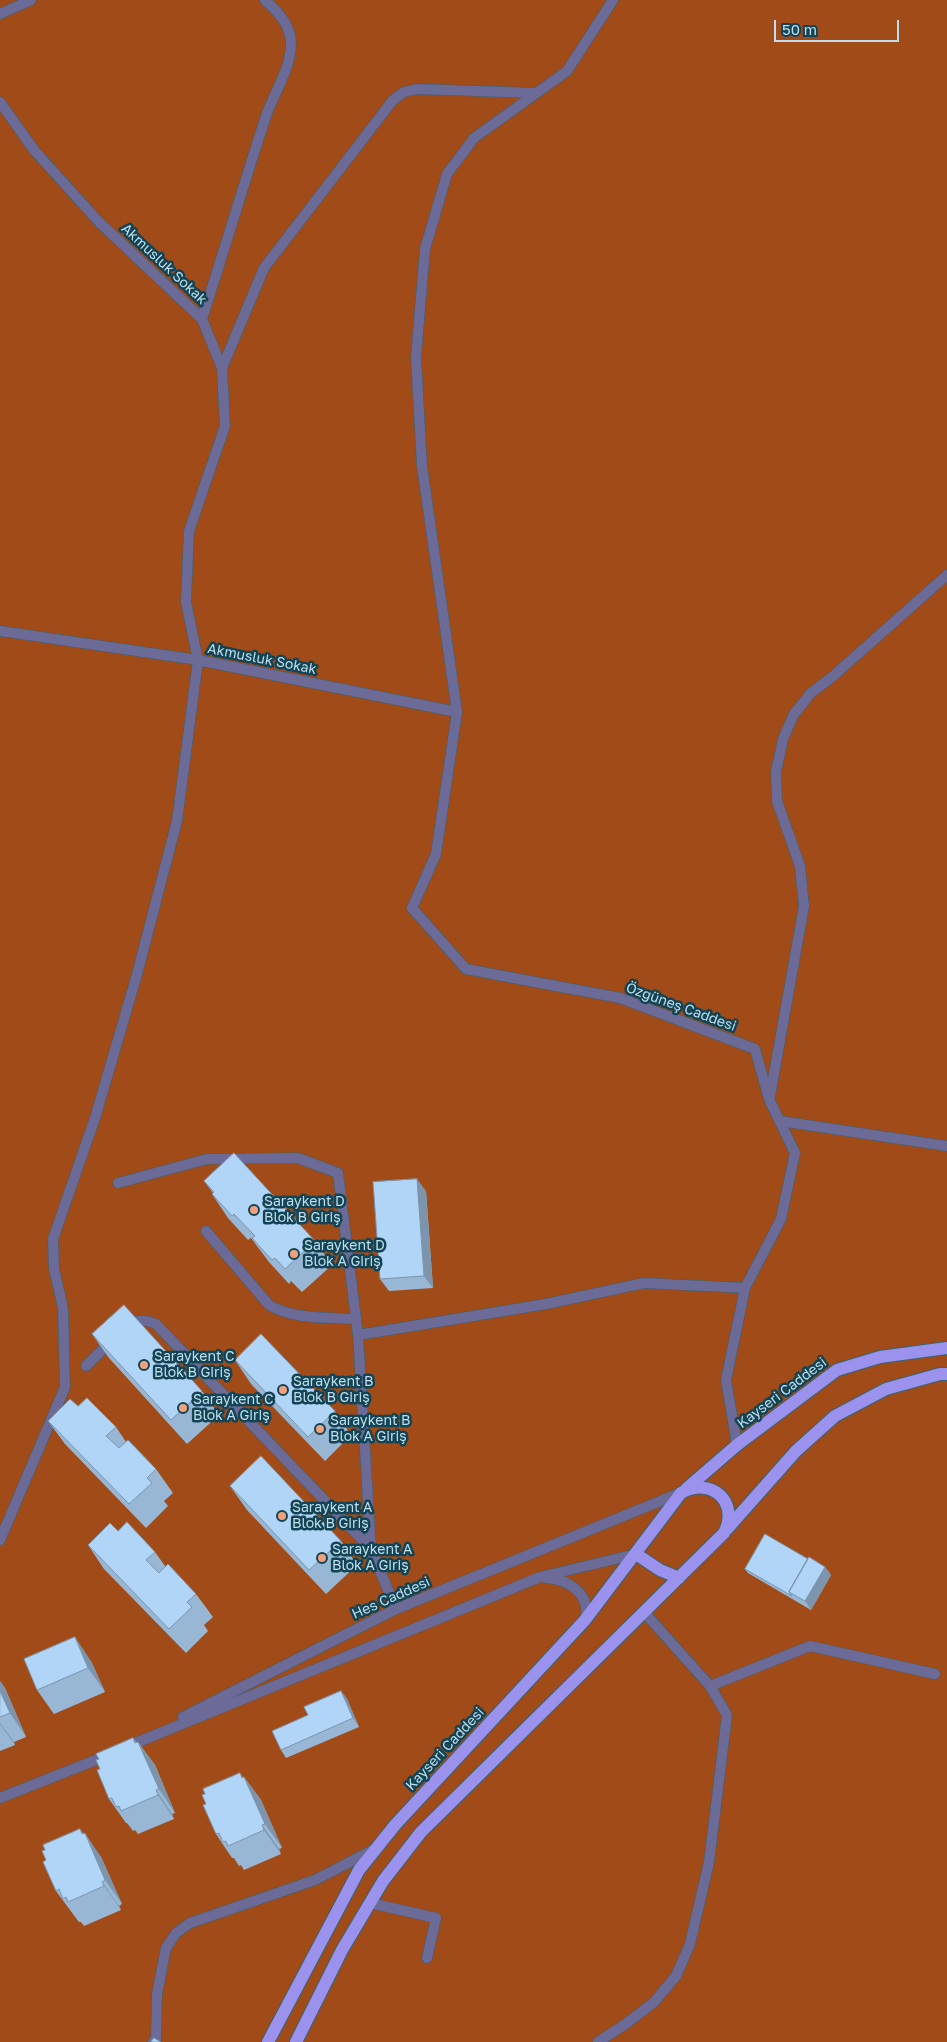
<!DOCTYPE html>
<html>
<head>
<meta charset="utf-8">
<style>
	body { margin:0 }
	#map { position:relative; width:947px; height:2042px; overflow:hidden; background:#134456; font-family:"Golos Text",sans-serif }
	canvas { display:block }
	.scale { position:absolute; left:774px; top:20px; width:125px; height:22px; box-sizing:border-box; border:2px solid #bfddea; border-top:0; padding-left:6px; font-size:15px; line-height:18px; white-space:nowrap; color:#bfddea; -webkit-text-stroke:4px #134456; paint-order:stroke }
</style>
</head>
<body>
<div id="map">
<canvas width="947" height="2042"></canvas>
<div class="scale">50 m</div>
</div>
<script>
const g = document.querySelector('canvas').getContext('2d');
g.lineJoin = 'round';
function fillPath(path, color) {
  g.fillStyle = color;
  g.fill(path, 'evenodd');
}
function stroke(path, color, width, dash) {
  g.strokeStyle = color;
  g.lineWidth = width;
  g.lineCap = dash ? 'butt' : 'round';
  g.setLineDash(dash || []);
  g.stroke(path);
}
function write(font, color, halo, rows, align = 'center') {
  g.font = font + ' "Golos Text",sans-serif';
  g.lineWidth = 5;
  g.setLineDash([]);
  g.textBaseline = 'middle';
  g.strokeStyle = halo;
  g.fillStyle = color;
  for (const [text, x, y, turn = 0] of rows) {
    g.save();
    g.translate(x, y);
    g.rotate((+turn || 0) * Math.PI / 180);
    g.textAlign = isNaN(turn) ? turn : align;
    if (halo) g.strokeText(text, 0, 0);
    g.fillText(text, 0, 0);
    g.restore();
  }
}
fillPath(new Path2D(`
	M 0,0 L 947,0 L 947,2042 L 0,2042 Z`), '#a14b18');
const minor = new Path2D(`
	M 0,14 L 31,0
	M 0,102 L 34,150 L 99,222 L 202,319 L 222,368 L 225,426 L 189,531 L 186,602 L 198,660 L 457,712 L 436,854 L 412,908 L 466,969 L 620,998 L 755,1049 L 769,1099 L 795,1153 L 781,1219 L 745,1288 L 726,1380 L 737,1445
	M 202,319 C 224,251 244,183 266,116 C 274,93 291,68 291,44 C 291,25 278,12 265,0
	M 222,368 L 264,268 L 393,100 L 404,92 L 417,89 L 536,93
	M 0,631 L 198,660 L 177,821 L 136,978 L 95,1118 L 53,1239 L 54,1269 L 63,1308 L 65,1387 L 0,1540
	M 770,1096 L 804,906 L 800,866 L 777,801 L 776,771 L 783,739 L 794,714 L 811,693 L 832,677 L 947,575
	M 780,1121 L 947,1146
	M 118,1183 L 207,1159 L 298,1158 L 338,1173 L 358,1335
	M 206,1231 L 269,1305 C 295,1320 327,1317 356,1319
	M 126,1326 C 136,1319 145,1319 156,1324 L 371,1549
	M 86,1366 L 112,1340
	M 396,1609 L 371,1549 L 358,1335 L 546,1304 L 644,1283 L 745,1288
	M 710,1686 L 810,1646 L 935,1674
	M 370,1903 L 436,1918 L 427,1958
	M 153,2042 L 156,2038 L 157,1994 L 166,1948 L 176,1933 L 190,1923 L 315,1880 L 373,1850
	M 598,2042 L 627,2023 L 654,2002 L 676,1976 L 690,1944 L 709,1862 L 727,1715 L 710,1686 L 644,1612`);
const tertiary = new Path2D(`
	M 457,712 L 422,466 L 416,357 L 425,249 L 447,174 L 474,138 L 567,71 L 613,0
	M 546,1578 C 569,1579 592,1595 585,1620
	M 183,1717 L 396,1609 L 680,1493
	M 126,1747 L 540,1577 L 636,1554
	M 0,1798 L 111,1754`);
const primary = new Path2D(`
	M 686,1489 L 737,1445 L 837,1370 L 880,1357 L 947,1348
	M 727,1529 L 796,1451 L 835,1416 L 886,1389 L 940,1374 L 947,1374
	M 636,1554 L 660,1570 L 679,1578
	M 268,2042 L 359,1870 L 395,1825 L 585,1620 L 681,1493 C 711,1476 740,1502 724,1533 L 421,1832 L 383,1881 L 342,1950 L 296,2042`);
stroke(minor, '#356374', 11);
stroke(tertiary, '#356374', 11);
stroke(primary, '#356374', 14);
stroke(minor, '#6c6a96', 10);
stroke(tertiary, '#6c6a96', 10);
stroke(primary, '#9a92ec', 12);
fillPath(new Path2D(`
	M 204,1181 L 315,1241 L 332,1265 L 302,1292 L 291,1281 L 289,1284 L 269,1262 L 251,1238 L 248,1240 L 228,1218 L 212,1194 L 213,1193 Z
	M 426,1191 L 433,1288 L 389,1291 L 380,1279 Z
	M 92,1334 L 202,1391 L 219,1415 L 187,1444 L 109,1358 Z
	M 235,1360 L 335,1411 L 351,1435 L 325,1461 L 251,1384 Z
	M 78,1406 L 116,1427 L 126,1442 L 156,1469 L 173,1493 L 164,1501 L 168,1506 L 146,1528 L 65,1444 L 48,1421 Z
	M 230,1486 L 341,1541 L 357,1565 L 326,1594 L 247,1510 Z
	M 118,1531 L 155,1552 L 165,1566 L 196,1594 L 213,1617 L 204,1625 L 208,1631 L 186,1653 L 104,1569 L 88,1545 Z
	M 808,1559 L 825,1567 L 831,1575 L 811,1610 L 748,1573 L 745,1569 Z
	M 91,1661 L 105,1692 L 54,1714 L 37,1690 Z
	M 0,1681 L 5,1688 L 26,1737 L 14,1742 L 15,1745 L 0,1751 Z
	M 341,1691 L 347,1699 L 359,1727 L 286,1758 L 281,1750 L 308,1715 Z
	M 133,1738 L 136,1742 L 138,1742 L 155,1765 L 175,1813 L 172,1814 L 174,1819 L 138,1834 L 135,1830 L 133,1831 L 127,1823 L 126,1823 L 109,1799 L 100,1769 L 99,1759 Z
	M 243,1777 L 244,1777 L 261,1800 L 282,1848 L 279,1849 L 281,1854 L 244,1870 L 241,1865 L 239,1866 L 234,1858 L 232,1858 L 216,1834 Z
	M 80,1829 L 101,1857 L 122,1904 L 119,1906 L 121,1910 L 84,1926 L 81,1922 L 79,1922 L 73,1914 L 56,1891 L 45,1850 Z`), '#98b7d4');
fillPath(new Path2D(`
	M 417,1179 L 426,1191 L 433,1288 L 424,1276 Z
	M 825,1567 L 831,1575 L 811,1610 L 805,1601 Z
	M 75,1637 L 91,1661 L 105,1692 L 88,1668 Z
	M 0,1681 L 5,1688 L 26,1737 L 10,1713 L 0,1691 Z
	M 341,1691 L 347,1699 L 359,1727 L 353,1718 Z
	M 0,1723 L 14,1742 L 15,1745 L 0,1724 Z
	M 133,1738 L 142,1751 L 138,1742 L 155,1765 L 175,1813 L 159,1789 Z
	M 240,1773 L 249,1786 L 244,1777 L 261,1800 L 282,1848 L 265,1824 Z
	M 156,1790 L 172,1814 L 174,1819 L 158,1795 Z
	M 262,1825 L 279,1849 L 281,1854 L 264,1830 Z
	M 80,1829 L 89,1842 L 85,1833 L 101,1857 L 122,1904 L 105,1880 Z
	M 102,1882 L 119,1906 L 121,1910 L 104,1886 Z`), '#7c95ad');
const building = new Path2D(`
	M 234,1153 L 315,1241 L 285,1269 L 275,1258 L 272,1260 L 252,1238 L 255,1236 L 234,1214 L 232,1216 L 212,1194 L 214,1192 L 204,1181 Z
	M 417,1179 L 424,1276 L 380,1279 L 373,1182 Z
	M 124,1305 L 202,1391 L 171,1420 L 92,1334 Z
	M 261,1334 L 335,1411 L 308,1437 L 235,1360 Z
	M 87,1398 L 116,1427 L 106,1436 L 119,1448 L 128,1440 L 156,1469 L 147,1478 L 152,1483 L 129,1504 L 48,1421 L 70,1399 L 78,1406 Z
	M 261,1456 L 341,1541 L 309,1570 L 230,1486 Z
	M 127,1522 L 155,1552 L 146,1560 L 159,1573 L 168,1564 L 196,1594 L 187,1602 L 192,1607 L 169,1629 L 88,1545 L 110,1523 L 118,1531 Z
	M 765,1534 L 808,1559 L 789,1592 L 792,1596 L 745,1569 Z
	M 809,1557 L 825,1567 L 805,1601 L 789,1592 Z
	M 75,1637 L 88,1668 L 37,1690 L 24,1659 Z
	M 0,1691 L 10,1713 L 0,1717 Z
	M 341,1691 L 353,1718 L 281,1750 L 272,1731 L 308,1715 L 304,1707 Z
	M 133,1738 L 135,1743 L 138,1742 L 159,1789 L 156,1790 L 158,1795 L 121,1811 L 119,1806 L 116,1807 L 112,1798 L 109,1799 L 97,1770 L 100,1769 L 96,1760 L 99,1759 L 96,1754 Z
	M 240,1773 L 242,1778 L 244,1777 L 265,1824 L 262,1825 L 264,1830 L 228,1846 L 226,1841 L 223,1842 L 219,1833 L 216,1834 L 203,1805 L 206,1804 L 202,1795 L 205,1794 L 203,1789 Z
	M 80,1829 L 82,1834 L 85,1833 L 105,1880 L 102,1882 L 104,1886 L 68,1902 L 66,1897 L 63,1899 L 59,1889 L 56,1891 L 43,1862 L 46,1860 L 42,1851 L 45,1850 L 43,1845 Z
	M 154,2038 L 161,2042 L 151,2042 Z`);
fillPath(building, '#b1d5f7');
stroke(building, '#7c95ad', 1);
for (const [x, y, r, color] of [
	[254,1210,5,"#f1a17b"],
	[294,1254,5,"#f1a17b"],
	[144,1365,5,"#f1a17b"],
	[283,1390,5,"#f1a17b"],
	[183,1408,5,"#f1a17b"],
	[320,1429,5,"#f1a17b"],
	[282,1516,5,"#f1a17b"],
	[322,1558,5,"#f1a17b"]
]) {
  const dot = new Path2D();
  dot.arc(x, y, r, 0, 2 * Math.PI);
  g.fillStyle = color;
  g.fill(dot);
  stroke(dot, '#134456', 2);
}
write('14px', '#bfddea', '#134456', [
	["Akmusluk Sokak",164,264,43],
	["Akmusluk Sokak",262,659,11],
	["Özgüneş Caddesi",681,1007,20],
	["Kayseri Caddesi",782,1393,-37],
	["Hes Caddesi",391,1598,-24],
	["Kayseri Caddesi",445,1749,-47]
]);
write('14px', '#bfddea', '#134456', [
	["Saraykent D",264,1202],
	["Blok B Giriş",264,1218],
	["Saraykent D",304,1246],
	["Blok A Giriş",304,1262],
	["Saraykent C",154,1357],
	["Blok B Giriş",154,1373],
	["Saraykent B",293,1382],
	["Blok B Giriş",293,1398],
	["Saraykent C",193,1400],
	["Blok A Giriş",193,1416],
	["Saraykent B",330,1421],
	["Blok A Giriş",330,1437],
	["Saraykent A",292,1508],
	["Blok B Giriş",292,1524],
	["Saraykent A",332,1550],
	["Blok A Giriş",332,1566]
], 'left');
</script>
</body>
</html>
